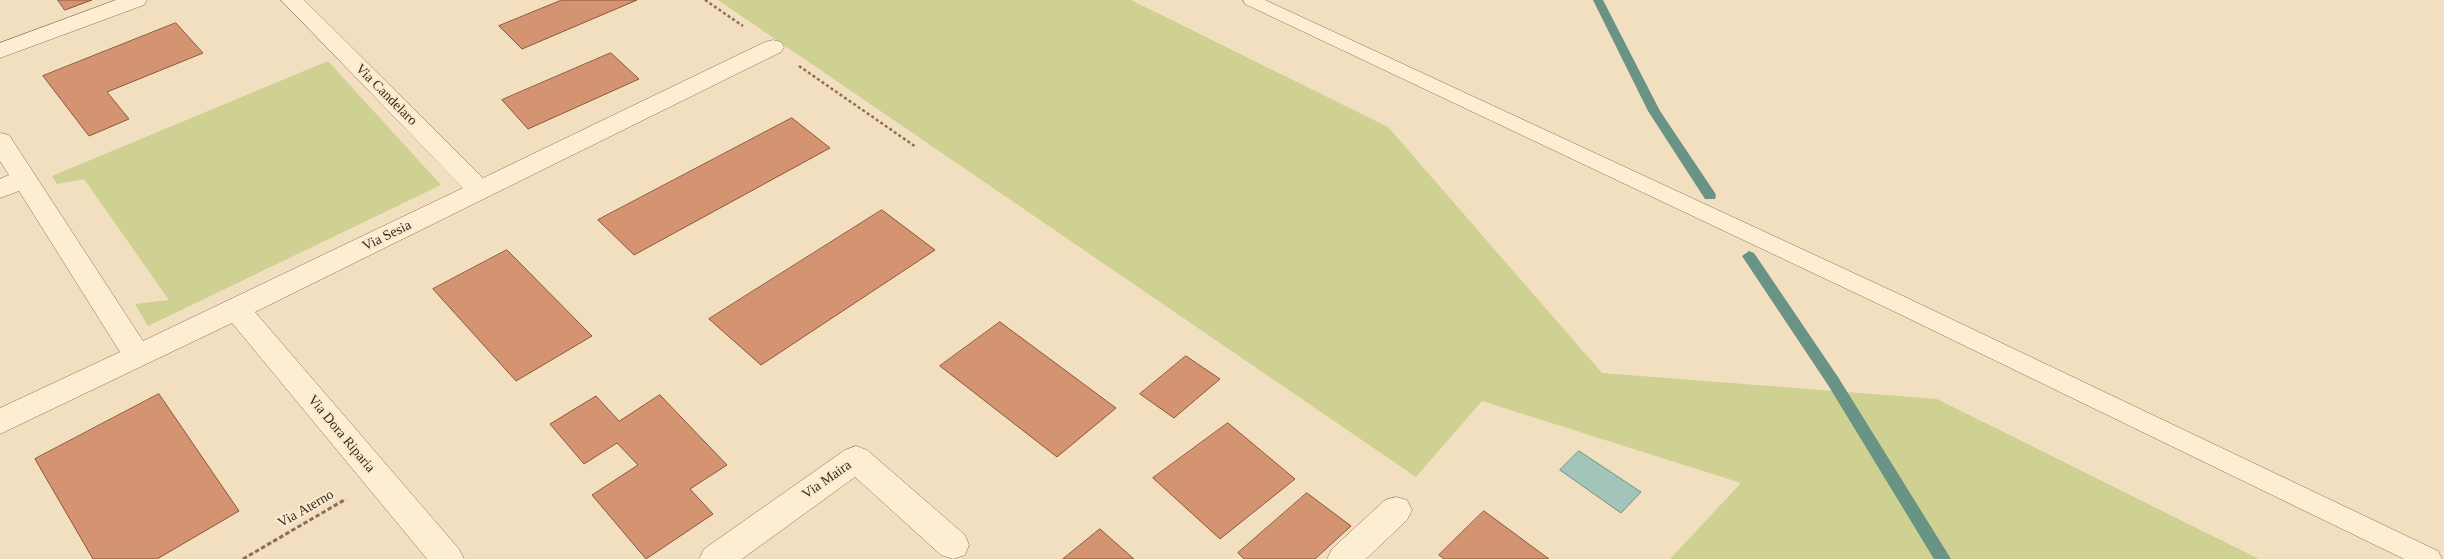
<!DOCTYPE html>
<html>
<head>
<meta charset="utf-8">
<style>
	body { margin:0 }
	canvas { display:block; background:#f2dfbf }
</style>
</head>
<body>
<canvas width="2444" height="559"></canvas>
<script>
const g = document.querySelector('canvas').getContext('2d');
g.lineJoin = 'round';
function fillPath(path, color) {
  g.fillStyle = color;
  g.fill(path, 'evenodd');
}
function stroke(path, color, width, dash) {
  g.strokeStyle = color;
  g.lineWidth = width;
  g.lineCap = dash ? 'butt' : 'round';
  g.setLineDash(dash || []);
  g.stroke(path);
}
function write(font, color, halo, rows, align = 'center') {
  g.font = font + ' Georgia,serif';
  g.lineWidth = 4.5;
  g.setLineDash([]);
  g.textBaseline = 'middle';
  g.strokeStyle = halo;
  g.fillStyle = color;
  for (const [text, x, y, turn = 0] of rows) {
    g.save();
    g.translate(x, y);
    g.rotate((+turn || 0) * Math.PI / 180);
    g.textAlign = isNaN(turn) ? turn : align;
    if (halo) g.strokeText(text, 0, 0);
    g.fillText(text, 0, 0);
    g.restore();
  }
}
fillPath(new Path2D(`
	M 718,0 L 1131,0 L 1388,127 L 1602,373 L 1937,399 L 2259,559 L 1670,559 L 1741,483 L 1482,401 L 1416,477 Z
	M 328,61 L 441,185 L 148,326 L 135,304 L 169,300 L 84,179 L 57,184 L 52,176 Z`), '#ced192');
const water = new Path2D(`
	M 1579,451 L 1641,492 L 1621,513 L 1560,470 Z`);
fillPath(water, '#a3c4b8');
stroke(water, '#699385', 1);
fillPath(new Path2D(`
	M 1593,0 L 1603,0 L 1660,111 L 1715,193 L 1716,196 L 1715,199 L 1705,199 L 1648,111 Z
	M 1749,251 L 1754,253 L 1838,377 L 1951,559 L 1934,559 L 1828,385 L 1742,256 Z`), '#699385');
const building = new Path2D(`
	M 58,0 L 92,0 L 65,10 Z
	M 562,0 L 637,0 L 522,49 L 499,26 Z
	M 176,23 L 203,53 L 107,92 L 129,119 L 89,136 L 43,76 Z
	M 611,53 L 639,79 L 528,129 L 502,100 Z
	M 792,118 L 830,148 L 634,255 L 598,220 Z
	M 882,210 L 935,250 L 761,365 L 709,319 Z
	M 507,250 L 592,336 L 516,381 L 433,289 Z
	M 1000,322 L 1116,408 L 1057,457 L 940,366 Z
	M 1186,356 L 1220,379 L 1174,418 L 1140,394 Z
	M 159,394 L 239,511 L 157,559 L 93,559 L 35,459 Z
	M 660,395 L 727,465 L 690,489 L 713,514 L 646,559 L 592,495 L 638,465 L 617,443 L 584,464 L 550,424 L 596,396 L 619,421 Z
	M 1228,423 L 1295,479 L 1220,539 L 1153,478 Z
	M 1307,493 L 1351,526 L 1315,559 L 1244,559 L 1238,553 Z
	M 1484,511 L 1549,559 L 1444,559 L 1439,555 Z
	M 1100,529 L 1134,559 L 1063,559 Z`);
fillPath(building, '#d49471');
stroke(building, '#8e5539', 1);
const service = new Path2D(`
	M 1243,0 L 1265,0 L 1903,296 L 2438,551 L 2442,559 L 2404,559 L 1887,308 L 1245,4 Z`);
const minor = new Path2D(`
	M 116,0 L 147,0 L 144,5 L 0,58 L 0,43 Z
	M 281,0 L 304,0 L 483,178 L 765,42 L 773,40 L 781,42 L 784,47 L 781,52 L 255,312 L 459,549 L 464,559 L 427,559 L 232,323 L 0,434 L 0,408 L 120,352 L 19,191 L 0,198 L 0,179 L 9,175 L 0,161 L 0,133 L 9,135 L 143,341 L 463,188 Z
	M 856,446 L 867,450 L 965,535 L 969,545 L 965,555 L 953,559 L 941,555 L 855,477 L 742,559 L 699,559 L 704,549 L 845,450 Z
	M 1396,497 L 1407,500 L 1412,510 L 1407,520 L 1366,559 L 1327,559 L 1332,549 L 1385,500 Z`);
stroke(service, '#8d6f55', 1);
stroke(minor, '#8d6f55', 1);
stroke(new Path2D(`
	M 705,0 L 743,26
	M 799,66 L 916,147`), '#8d6f55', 2.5, [3, 2.5]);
stroke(new Path2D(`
	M 243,559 L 346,499`), '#8d6f55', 3, [4.5, 2.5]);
fillPath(service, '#fcedd3');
fillPath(minor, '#fcedd3');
write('14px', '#3b281b', '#f9eacf', [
	["Via Candelaro",386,95,45],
	["Via Sesia",387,236,-26],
	["Via Dora Riparia",341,434,50],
	["Via Maira",827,480,-35],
	["Via Aterno",306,509,-30]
]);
</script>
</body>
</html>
